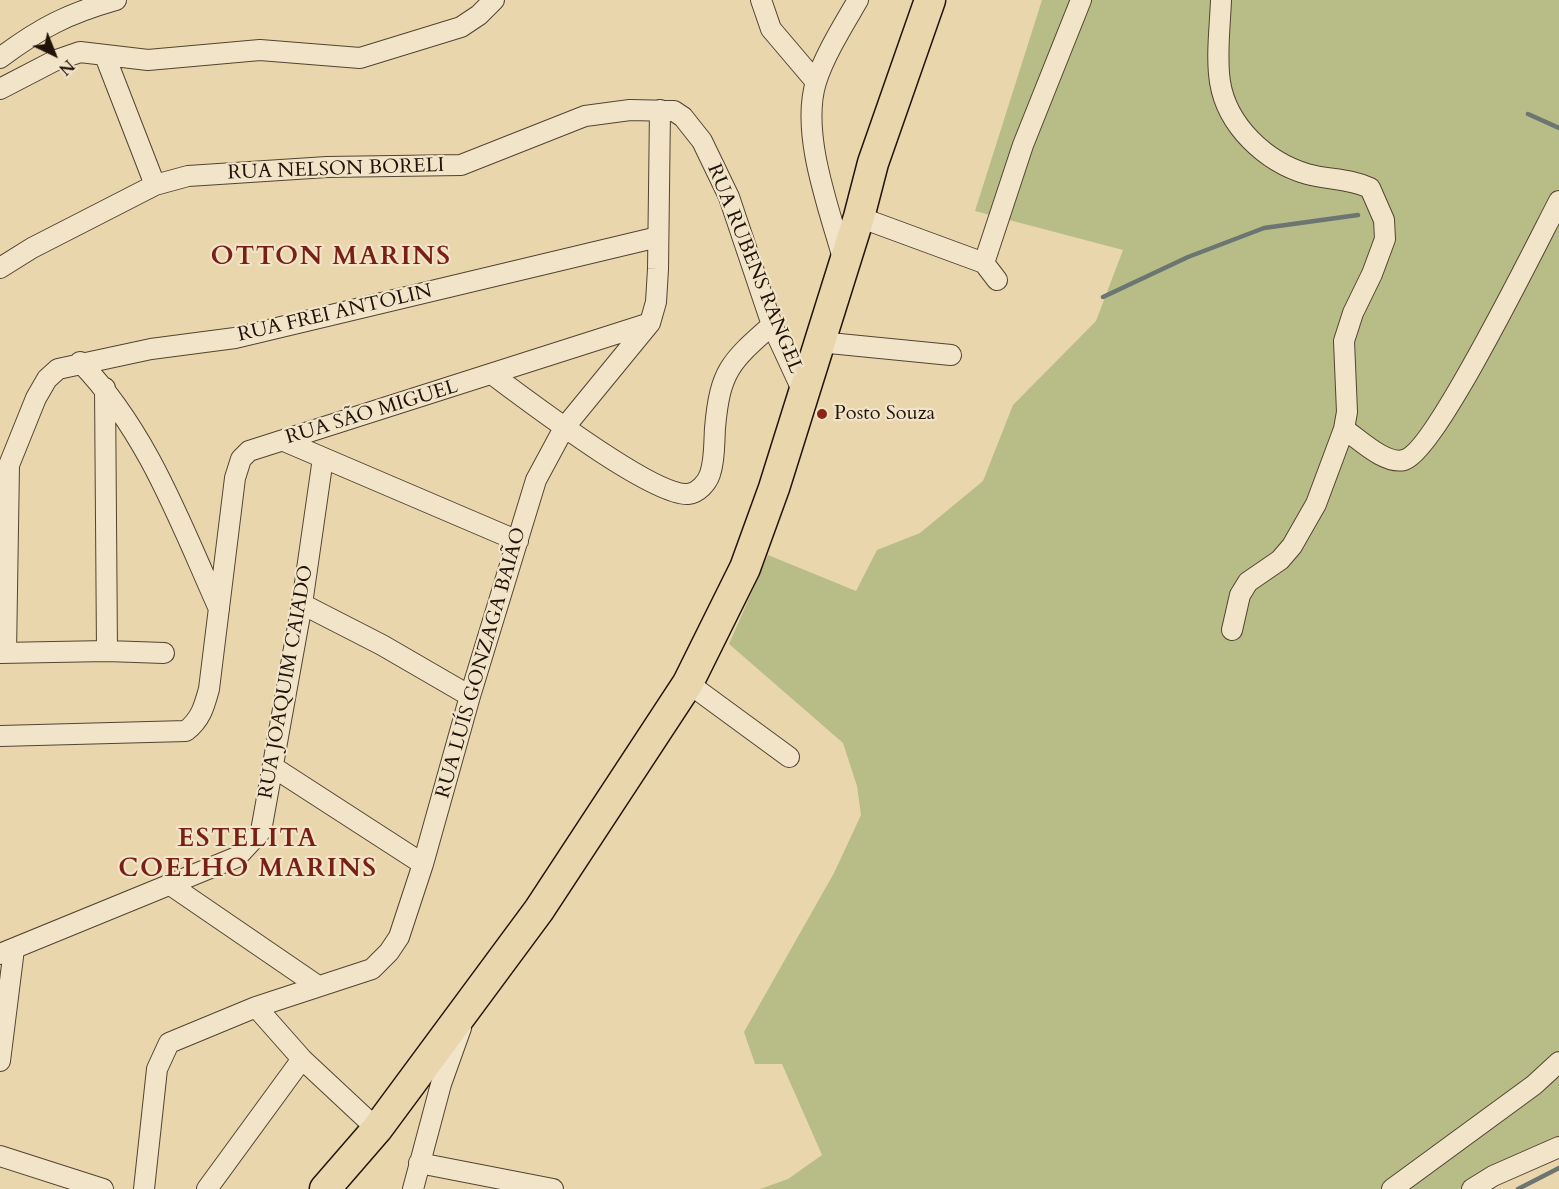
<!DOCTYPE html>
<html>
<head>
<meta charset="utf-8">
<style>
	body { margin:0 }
	#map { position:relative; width:1559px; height:1189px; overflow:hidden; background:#e9d6ac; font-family:Cardo,serif }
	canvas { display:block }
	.north { position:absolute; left:24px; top:24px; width:60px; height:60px; -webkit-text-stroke:4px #f1e4c9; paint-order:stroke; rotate:137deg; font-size:16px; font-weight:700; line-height:24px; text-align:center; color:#211309 }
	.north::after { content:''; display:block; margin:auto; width:21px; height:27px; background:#211309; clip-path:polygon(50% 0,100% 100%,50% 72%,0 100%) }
</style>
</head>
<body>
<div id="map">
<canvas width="1559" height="1189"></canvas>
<div class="north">N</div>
</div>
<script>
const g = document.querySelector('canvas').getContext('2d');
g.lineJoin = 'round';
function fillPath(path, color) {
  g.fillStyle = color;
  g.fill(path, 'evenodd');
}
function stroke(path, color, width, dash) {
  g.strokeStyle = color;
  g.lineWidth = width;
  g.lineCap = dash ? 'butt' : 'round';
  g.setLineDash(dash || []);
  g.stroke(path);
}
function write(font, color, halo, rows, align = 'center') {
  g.font = font + ' Cardo,serif';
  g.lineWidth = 4.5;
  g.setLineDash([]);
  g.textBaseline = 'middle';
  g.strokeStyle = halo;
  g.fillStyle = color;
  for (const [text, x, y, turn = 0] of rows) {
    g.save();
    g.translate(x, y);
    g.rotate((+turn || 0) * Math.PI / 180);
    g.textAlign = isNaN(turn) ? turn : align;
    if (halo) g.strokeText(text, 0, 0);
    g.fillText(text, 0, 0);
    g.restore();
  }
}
fillPath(new Path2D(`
	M 1042,0 L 1559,0 L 1559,1140 L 1464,1189 L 760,1189 L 788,1179 L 822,1155 L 782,1064 L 755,1064 L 744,1032 L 834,873 L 861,815 L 857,786 L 843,743 L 729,644 L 768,555 L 856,591 L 877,550 L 920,533 L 983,481 L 1013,405 L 1096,321 L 1123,250 L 975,211 Z`), '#b8bd88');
stroke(new Path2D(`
	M 1528,114 L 1559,128
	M 1103,297 L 1188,257 L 1264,228 L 1358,215
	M 1518,1189 L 1559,1168`), '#6b7571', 4.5);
const minor = new Path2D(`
	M 761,0 L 771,29 L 816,82
	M 1221,0 C 1220,27 1216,56 1220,82 C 1227,126 1266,162 1307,174 C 1328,180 1349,178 1370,188 L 1384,220 L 1385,239 L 1372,274 L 1353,313 L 1344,341 L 1347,412 L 1344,429 L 1316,504 L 1292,546 L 1280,560 L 1248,582 L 1240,595 L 1232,630
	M 105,56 L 155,185
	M 0,58 C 40,28 67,14 116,0
	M 0,89 L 54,61 L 80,52 L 148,60 L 260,50 L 360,58 L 461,27 L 479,15 L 494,0
	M 859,217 L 984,263 L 997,280
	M 844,262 C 830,211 800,134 816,82 C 824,56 844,24 858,0
	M 984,263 L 1023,145 L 1081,0
	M 0,268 L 32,248 L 155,185 L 188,176 L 327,167 L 461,165 L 585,116 L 630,110 L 674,111 L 683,117 L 702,141 L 729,197 L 772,325 L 803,392
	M 819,342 L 951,355
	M 80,362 C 147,431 180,522 219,609
	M 493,375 C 527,400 652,496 688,494 C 698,493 707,483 710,474 C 715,460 714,443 715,428 C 720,371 730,362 772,325
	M 105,388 L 107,651
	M 1344,429 C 1359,439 1385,465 1404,460 C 1435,452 1539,239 1559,201
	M 284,441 L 518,541
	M 302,604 L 382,645 L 470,696
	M 0,653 L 107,651 L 164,653
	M 6,653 L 9,465 L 36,398 L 47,379 L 58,369 L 151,349 L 235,338 L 658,237
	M 688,683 L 789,757
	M 0,736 L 186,731 C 201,719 204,707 209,689 L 235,478 L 241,459 L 249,451 L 650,323
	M 273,767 L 423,864
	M 169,884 L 318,986
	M 0,954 L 237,857 L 261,831 L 302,604 L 323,458
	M 256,1007 L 302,1059 L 377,1129
	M 0,1061 L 14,949
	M 0,1156 L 103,1189
	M 419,1163 L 553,1189
	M 144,1189 L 157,1069 L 169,1043 L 256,1007 L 372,969 L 389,952 L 399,937 L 423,864 L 470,696 L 536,480 L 564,428 L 650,323 L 656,302 L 658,269 L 660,110
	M 207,1189 L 302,1059
	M 413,1189 L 441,1084 L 461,1028
	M 1392,1189 L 1534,1085 L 1559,1062
	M 1472,1189 L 1493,1176 L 1559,1147`);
const highway = new Path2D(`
	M 325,1189 L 377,1129 L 539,910 L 688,683 L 745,568 L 774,488 L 859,217 L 873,163 L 930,0`);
stroke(minor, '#534432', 22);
stroke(highway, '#211309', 33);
stroke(minor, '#f1e4c9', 20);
stroke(highway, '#e9d6ac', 30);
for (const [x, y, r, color] of [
	[822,414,6,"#8f2418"]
]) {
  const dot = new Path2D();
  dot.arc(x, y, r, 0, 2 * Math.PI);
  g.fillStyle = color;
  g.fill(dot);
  stroke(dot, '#f1e4c9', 2);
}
write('20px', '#211309', '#f1e4c9', [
	["RUA NELSON BORELI",336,170,-2],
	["RUA RUBENS RANGEL",754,269,68],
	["RUA FREI ANTOLIN",335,314,-13],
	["RUA SÃO MIGUEL",372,413,-17],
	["RUA LUÍS GONZAGA BAIÃO",482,663,-74],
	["RUA JOAQUIM CAIADO",287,682,-80]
]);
write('20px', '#211309', '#f1e4c9', [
	["Posto Souza",834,414]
], 'left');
g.letterSpacing = '1.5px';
write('bold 26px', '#7a1f14', '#f1e4c9', [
	["OTTON MARINS",331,258],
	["ESTELITA",248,840],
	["COELHO MARINS",248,870]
]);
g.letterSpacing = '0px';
</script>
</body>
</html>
